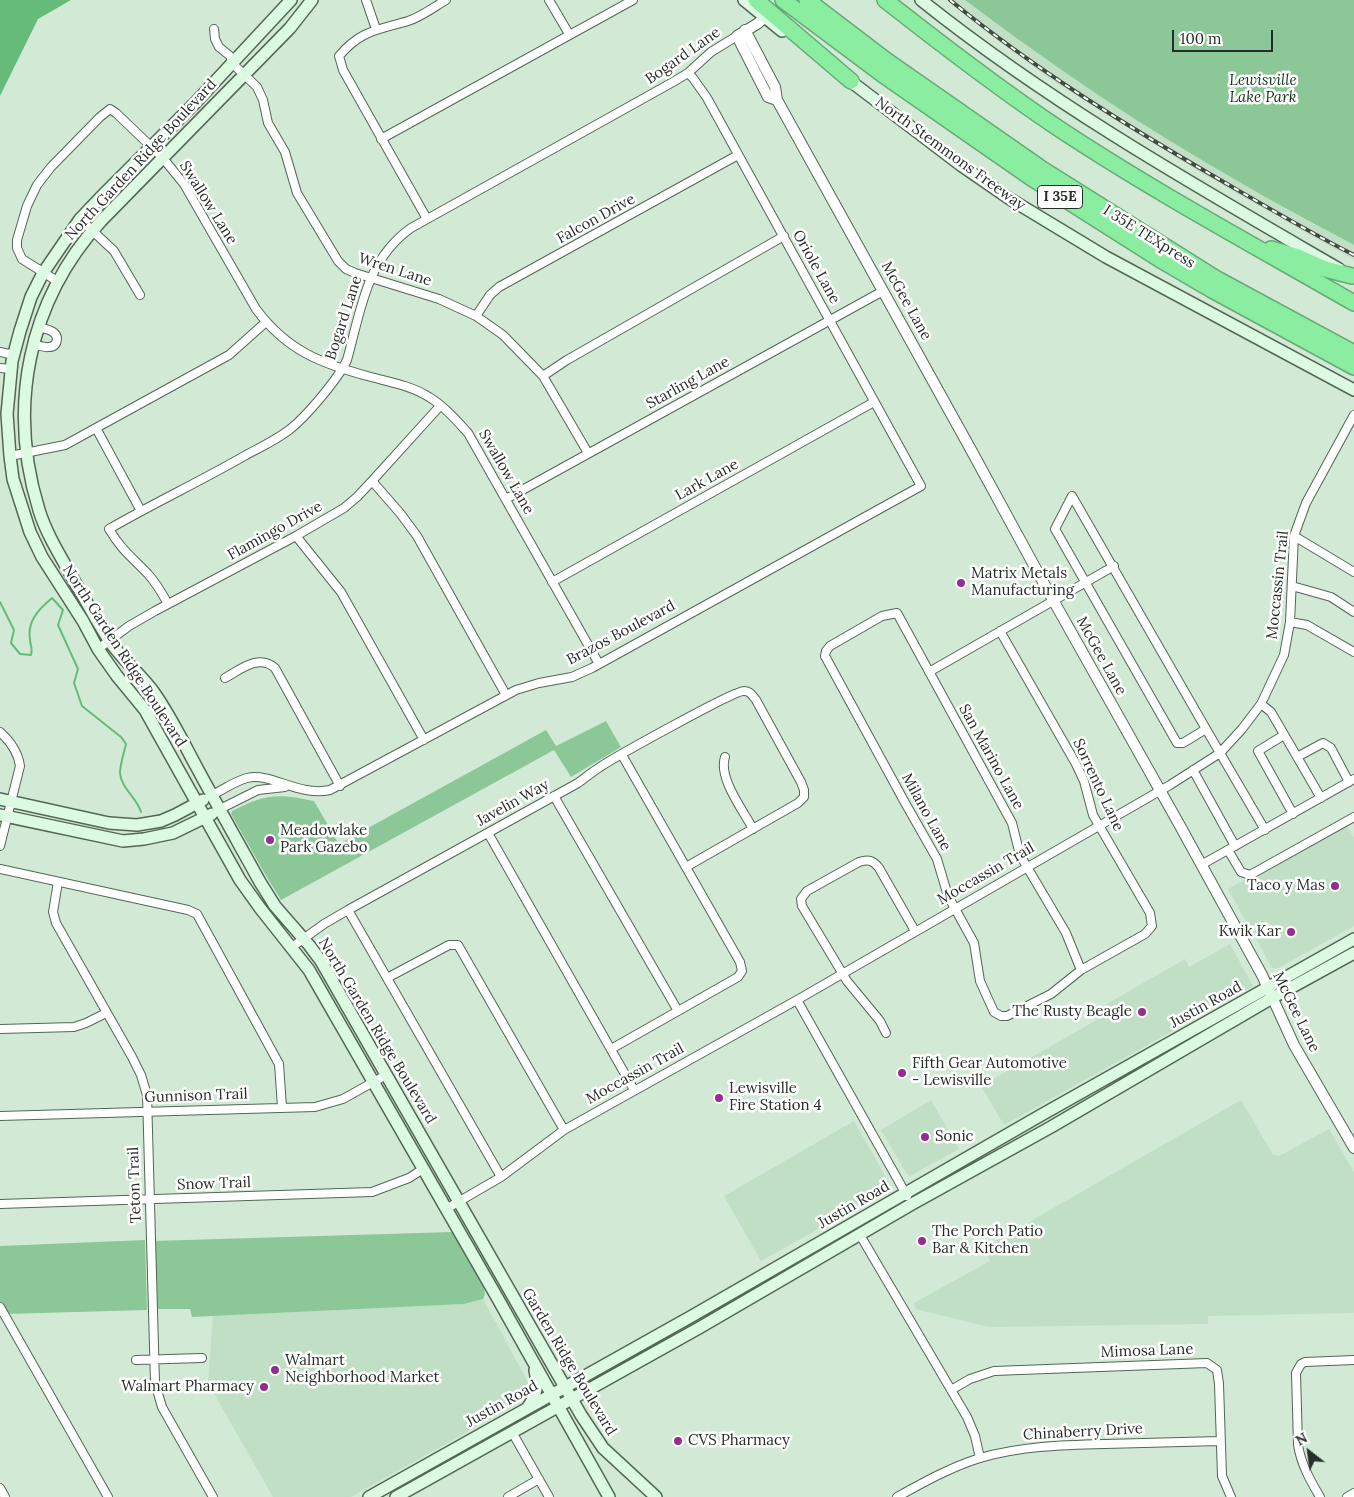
<!DOCTYPE html>
<html>
<head>
<meta charset="utf-8">
<style>
	body { margin:0 }
	#map { position:relative; width:1354px; height:1497px; overflow:hidden; background:#d2ead5; font-family:Lora,serif }
	canvas { display:block }
	.north { position:absolute; left:1284px; top:1427px; width:50px; height:50px; -webkit-text-stroke:4px #fff; paint-order:stroke; rotate:330deg; font-size:14px; font-weight:700; line-height:20px; text-align:center; color:#262f27 }
	.north::after { content:''; display:block; margin:auto; width:18px; height:22px; background:#262f27; clip-path:polygon(50% 0,100% 100%,50% 72%,0 100%) }
	.scale { position:absolute; left:1172px; top:30px; width:101px; height:22px; box-sizing:border-box; border:2px solid #262f27; border-top:0; padding-left:6px; font-size:15px; line-height:18px; white-space:nowrap; color:#262f27; -webkit-text-stroke:4px #fff; paint-order:stroke }
</style>
</head>
<body>
<div id="map">
<canvas width="1354" height="1497"></canvas>
<div class="north">N</div>
<div class="scale">100 m</div>
</div>
<script>
const g = document.querySelector('canvas').getContext('2d');
g.lineJoin = 'round';
function fillPath(path, color) {
  g.fillStyle = color;
  g.fill(path, 'evenodd');
}
function stroke(path, color, width, dash) {
  g.strokeStyle = color;
  g.lineWidth = width;
  g.lineCap = dash ? 'butt' : 'round';
  g.setLineDash(dash || []);
  g.stroke(path);
}
function write(font, color, halo, rows, align = 'center') {
  g.font = font + ' Lora,serif';
  g.lineWidth = 5;
  g.setLineDash([]);
  g.textBaseline = 'middle';
  g.strokeStyle = halo;
  g.fillStyle = color;
  for (const [text, x, y, turn = 0] of rows) {
    g.save();
    g.translate(x, y);
    g.rotate((+turn || 0) * Math.PI / 180);
    g.textAlign = isNaN(turn) ? turn : align;
    if (halo) g.strokeText(text, 0, 0);
    g.fillText(text, 0, 0);
    g.restore();
  }
}
fillPath(new Path2D(`
	M 947,0 L 965,0 L 1063,71 L 1214,166 L 1304,219 L 1354,245 L 1354,260 L 1198,171 L 1047,77 Z
	M 1346,824 L 1354,838 L 1354,926 L 1278,968 L 1272,968 L 1228,889 Z
	M 1230,944 L 1253,986 L 1004,1125 L 981,1086 L 1102,1017 L 1098,1009 L 1185,959 L 1189,967 Z
	M 931,1100 L 959,1149 L 910,1176 L 907,1174 L 881,1130 Z
	M 1241,1100 L 1273,1155 L 1279,1156 L 1329,1129 L 1354,1172 L 1354,1313 L 1208,1316 L 1208,1324 L 989,1327 L 915,1309 L 914,1303 L 990,1261 L 984,1248 Z
	M 854,1121 L 892,1188 L 761,1261 L 724,1196 Z
	M 483,1299 L 528,1382 L 524,1400 L 351,1497 L 273,1497 L 208,1383 L 213,1316 L 464,1304 Z`), '#c0dfc5');
fillPath(new Path2D(`
	M 965,0 L 1354,0 L 1354,245 C 1255,193 1155,135 1063,71 C 1030,48 997,24 965,0 Z
	M 606,721 L 621,747 L 571,777 L 554,750 L 281,900 L 265,874 L 231,814 L 232,811 C 265,794 277,793 314,801 L 339,844 L 546,730 L 556,746 Z
	M 452,1232 L 483,1285 L 485,1294 L 483,1299 L 464,1304 L 192,1317 L 190,1309 L 157,1309 L 153,1241 Z
	M 145,1240 L 147,1310 L 6,1314 L 0,1303 L 0,1246 Z`), '#8cc897');
fillPath(new Path2D(`
	M 0,0 L 71,0 L 38,19 L 0,96 Z`), '#66bb7a');
stroke(new Path2D(`
	M 0,602 L 14,630 L 11,643 L 20,654 L 31,655 C 33,648 30,645 30,639 C 27,621 39,609 52,598 L 63,610 L 58,625 L 78,669 L 74,683 L 82,706 L 121,737 L 126,744 C 124,753 120,764 120,773 C 121,788 137,798 141,812`), '#66bb7a', 2);
const minor = new Path2D(`
	M 366,0 L 376,29
	M 549,0 L 569,34
	M 214,29 L 215,39 L 219,47 L 230,56 L 233,64 L 257,87 L 263,100 L 268,123 L 285,152 L 297,193 L 338,261 L 346,269 L 355,273 L 439,299 L 476,316 L 503,335 L 543,376 L 588,453
	M 381,139 L 633,0
	M 80,219 L 114,251 L 140,295
	M 427,219 L 343,70 L 339,56 C 361,30 378,30 408,21 C 421,17 434,7 446,0
	M 57,281 L 22,259 L 17,248 L 17,240 L 27,206 L 37,185 L 51,167 L 100,117 L 110,109 L 116,113 L 162,157 L 184,184 L 256,309 C 287,351 322,364 371,377 C 390,382 412,386 429,397 C 444,406 456,420 468,433 L 599,664
	M 476,316 L 490,295 L 499,287 L 738,155
	M 33,344 C 40,346 56,352 57,339 C 57,336 56,334 53,332 C 49,329 42,328 38,327
	M 0,352 L 14,355
	M 0,368 L 11,369
	M 543,376 L 567,360 L 784,236
	M 96,428 L 141,511
	M 10,456 L 65,445 L 229,355 L 266,322
	M 372,481 L 400,513 L 417,536 L 506,695
	M 1072,496 L 1206,729 L 1183,743 L 1177,743 L 1055,529 Z
	M 506,499 L 883,291
	M 296,536 L 341,592 L 424,740
	M 1294,536 L 1354,572
	M 552,582 L 874,402
	M 1292,586 L 1331,597 L 1354,612
	M 168,604 C 162,593 156,583 148,574 C 132,557 122,551 109,529 C 154,503 201,481 246,455 C 261,447 276,440 289,430 C 306,417 338,379 347,360 C 361,310 366,260 411,228 L 673,82 L 688,73 L 711,52 L 737,36
	M 1290,622 L 1307,625 L 1354,652
	M 1000,631 L 1076,764 L 1084,781 L 1093,815 L 1150,913 L 1152,926 L 1145,934 L 1081,970 L 1051,994 L 1007,1016 L 1001,1016 L 994,1012 L 989,1001 L 980,981 L 974,943 L 948,896 L 937,859 L 904,801 L 825,656 L 826,651 L 830,646 L 882,616 L 897,613 L 1012,823 L 1020,855 L 1066,933 L 1081,970
	M 98,649 L 129,626 L 155,611 L 296,536 L 344,508 L 357,497 L 372,481 L 440,406
	M 929,672 L 1114,566
	M 225,678 C 241,669 259,654 275,668 L 340,786
	M 1261,704 L 1271,712 L 1321,798
	M 1206,729 L 1265,830
	M 0,732 C 10,741 18,752 20,766 L 0,846
	M 1284,735 L 1258,751 L 1293,814
	M 725,757 C 718,778 743,810 753,829
	M 1297,757 L 1323,743 L 1331,748 L 1349,782
	M 1193,770 L 1235,846
	M 212,795 C 223,790 235,781 247,778 C 271,772 299,797 330,790 L 516,690 L 539,683 L 572,677 L 592,668 L 921,486 L 707,98 L 693,78 L 688,73
	M 554,796 L 678,1011
	M 220,809 L 258,790 L 285,787
	M 488,833 L 634,1090
	M 1228,850 L 1241,872 L 1250,875 L 1354,817
	M 1201,865 L 1354,779
	M 0,869 L 188,910 L 197,914 L 279,1064 L 282,1107
	M 58,882 L 53,912 L 56,923 L 132,1057 L 141,1075 L 147,1095 L 155,1383 L 162,1407 L 213,1497
	M 348,910 L 501,1177
	M 292,947 L 324,924 L 348,910 L 578,783 C 585,778 592,772 600,767 C 615,757 735,690 744,691 C 750,691 752,695 756,700 L 801,782 L 804,790 L 804,797 L 798,803 L 686,867
	M 387,978 L 449,945 L 458,945 L 564,1130
	M 797,1000 L 907,1196
	M 0,1029 L 74,1027 L 86,1023 L 106,1013
	M 886,1033 L 880,1021 L 847,981 L 802,906 L 801,899 L 807,891 L 859,862 C 868,859 873,860 879,868 L 915,931
	M 611,1049 L 738,977 L 742,971 L 740,962 L 622,755
	M 0,1116 L 315,1107 L 343,1099 L 386,1075
	M 0,1204 L 372,1192 L 409,1178 L 423,1169
	M 446,1209 L 501,1177 L 564,1130 L 797,1000 L 1170,785 L 1220,753 L 1242,729 L 1261,704 L 1284,655 L 1290,622 L 1294,536 L 1306,503 L 1354,415
	M 860,1235 L 967,1417 L 975,1436 L 980,1458
	M 0,1307 L 108,1497
	M 136,1360 L 202,1358
	M 951,1390 L 970,1379 L 994,1371 L 1207,1363 L 1217,1370 L 1219,1384 L 1222,1476 L 1231,1497
	M 512,1432 L 549,1497
	M 0,1488 L 5,1497
	M 508,1497 L 539,1479
	M 897,1497 C 924,1482 951,1467 980,1458 C 1021,1446 1063,1445 1105,1444 C 1143,1443 1182,1442 1220,1441
	M 1320,1497 C 1310,1480 1301,1464 1298,1445 L 1296,1373 L 1301,1364 L 1305,1362 L 1354,1360
	M 1347,1497 L 1354,1493`);
const tertiary = new Path2D(`
	M 764,18 L 757,24 L 737,36 L 768,97 L 777,100
	M 745,30 L 775,87 L 777,100 L 970,448 L 1048,591 L 1179,824 L 1262,975 L 1294,1045 L 1354,1148`);
const secondary = new Path2D(`
	M 291,0 L 196,102 L 100,198 L 80,219 L 43,273 L 31,297 L 20,331 L 12,361 L 7,414 L 10,456 L 13,479 L 30,532 L 42,557 L 83,621 L 98,649 L 117,676 L 145,710 L 240,880 L 260,908 L 309,970 L 498,1299 L 609,1497
	M 312,0 L 290,28 L 101,221 C 28,301 7,407 39,510 C 47,536 63,560 76,584 C 87,602 97,622 109,640 C 121,659 142,675 155,694 C 171,717 183,742 196,766 C 217,805 239,844 260,882 L 275,906 L 309,945 L 321,961 L 581,1415 L 603,1448 L 656,1497
	M 744,0 L 782,31
	M 921,0 C 1051,104 1196,186 1339,269
	M 845,77 L 962,166 L 1010,199 L 1106,257 L 1354,390
	M 0,799 L 109,823 L 137,825 L 161,821 L 175,815 L 203,800
	M 0,815 L 123,841 L 144,839 L 173,833 L 212,814
	M 528,1407 C 537,1395 538,1384 535,1370
	M 369,1497 L 692,1316 L 1043,1114 L 1354,939
	M 396,1497 L 699,1328 L 912,1204 L 1051,1127 L 1272,998 L 1354,953`);
const motorway = new Path2D(`
	M 756,0 L 851,81
	M 783,0 L 882,74 L 1033,179 L 1159,259 L 1212,290 L 1354,367
	M 807,0 L 887,61 L 1039,167 L 1217,279 L 1354,353
	M 885,0 C 941,44 998,88 1058,128 C 1153,191 1255,246 1354,303
	M 1271,249 L 1298,257 L 1325,269 L 1352,276`);
stroke(minor, '#526755', 10);
stroke(tertiary, '#526755', 12);
stroke(secondary, '#526755', 14);
stroke(motorway, '#67aa76', 18);
stroke(minor, '#fff', 8);
stroke(tertiary, '#fff', 10);
stroke(secondary, '#dcfae2', 11);
stroke(motorway, '#8aeda0', 15);
const rail = new Path2D(`
	M 950,0 C 1034,69 1127,126 1222,181 C 1265,206 1309,232 1354,255`);
stroke(rail, '#404b41', 4);
stroke(rail, '#fff', 2, [5.5]);
for (const [x, y, r, color] of [
	[961,583,5,"#952d91"],
	[270,840,5,"#952d91"],
	[1335,886,5,"#952d91"],
	[1291,932,5,"#952d91"],
	[1142,1012,5,"#952d91"],
	[902,1073,5,"#952d91"],
	[719,1098,5,"#952d91"],
	[925,1137,5,"#952d91"],
	[922,1241,5,"#952d91"],
	[275,1370,5,"#952d91"],
	[264,1387,5,"#952d91"],
	[678,1441,5,"#952d91"]
]) {
  const dot = new Path2D();
  dot.arc(x, y, r, 0, 2 * Math.PI);
  g.fillStyle = color;
  g.fill(dot);
  stroke(dot, '#fff', 2);
}
for (const [x, y, w] of [
	[1060,197,45]
]) {
  const box = new Path2D();
  box.roundRect(x - w / 2, y - 11.5, w, 23, 4);
  g.fillStyle = '#fff';
  g.fill(box);
  stroke(box, '#262f27', 1);
}
write('bold 14px', '#262f27', null, [
	["I 35E",1060,197]
]);
write('15px', '#262f27', '#fff', [
	["Bogard Lane",683,56,-35],
	["North Stemmons Freeway",950,154,36],
	["North Garden Ridge Boulevard",141,160,-47],
	["Swallow Lane",208,203,58],
	["Falcon Drive",596,219,-29],
	["I 35E TEXpress",1149,237,32],
	["Oriole Lane",816,267,61],
	["Wren Lane",395,270,18],
	["McGee Lane",906,301,61],
	["Bogard Lane",344,318,-72],
	["Starling Lane",688,383,-29],
	["Swallow Lane",506,472,60],
	["Lark Lane",707,480,-29],
	["Flamingo Drive",275,531,-29],
	["Moccassin Trail",1278,585,-84],
	["Brazos Boulevard",621,633,-28],
	["North Garden Ridge Boulevard",124,656,57],
	["McGee Lane",1101,656,61],
	["San Marino Lane",991,757,61],
	["Sorrento Lane",1098,785,65],
	["Javelin Way",513,803,-29],
	["Milano Lane",926,812,61],
	["Moccassin Trail",986,874,-30],
	["Justin Road",1206,1005,-29],
	["McGee Lane",1296,1012,64],
	["North Garden Ridge Boulevard",377,1031,59],
	["Moccassin Trail",635,1074,-29],
	["Gunnison Trail",196,1096,-2],
	["Snow Trail",214,1184,-2],
	["Teton Trail",135,1185,-92],
	["Justin Road",854,1205,-30],
	["Mimosa Lane",1147,1351,-2],
	["Garden Ridge Boulevard",569,1362,59],
	["Justin Road",502,1404,-29],
	["Chinaberry Drive",1083,1432,-3]
]);
write('italic 15px', '#11341a', '#fff', [
	["Lewisville",1263,81],
	["Lake Park",1263,98]
]);
write('15px', '#262f27', '#fff', [
	["Matrix Metals",971,574],
	["Manufacturing",971,591],
	["Meadowlake",280,831],
	["Park Gazebo",280,848],
	["Taco y Mas",1325,886,"right"],
	["Kwik Kar",1281,932,"right"],
	["The Rusty Beagle",1132,1012,"right"],
	["Fifth Gear Automotive",912,1064],
	["- Lewisville",912,1081],
	["Lewisville",729,1089],
	["Fire Station 4",729,1106],
	["Sonic",935,1137],
	["The Porch Patio",932,1232],
	["Bar & Kitchen",932,1249],
	["Walmart",285,1361],
	["Neighborhood Market",285,1378],
	["Walmart Pharmacy",254,1387,"right"],
	["CVS Pharmacy",688,1441]
], 'left');
</script>
</body>
</html>
